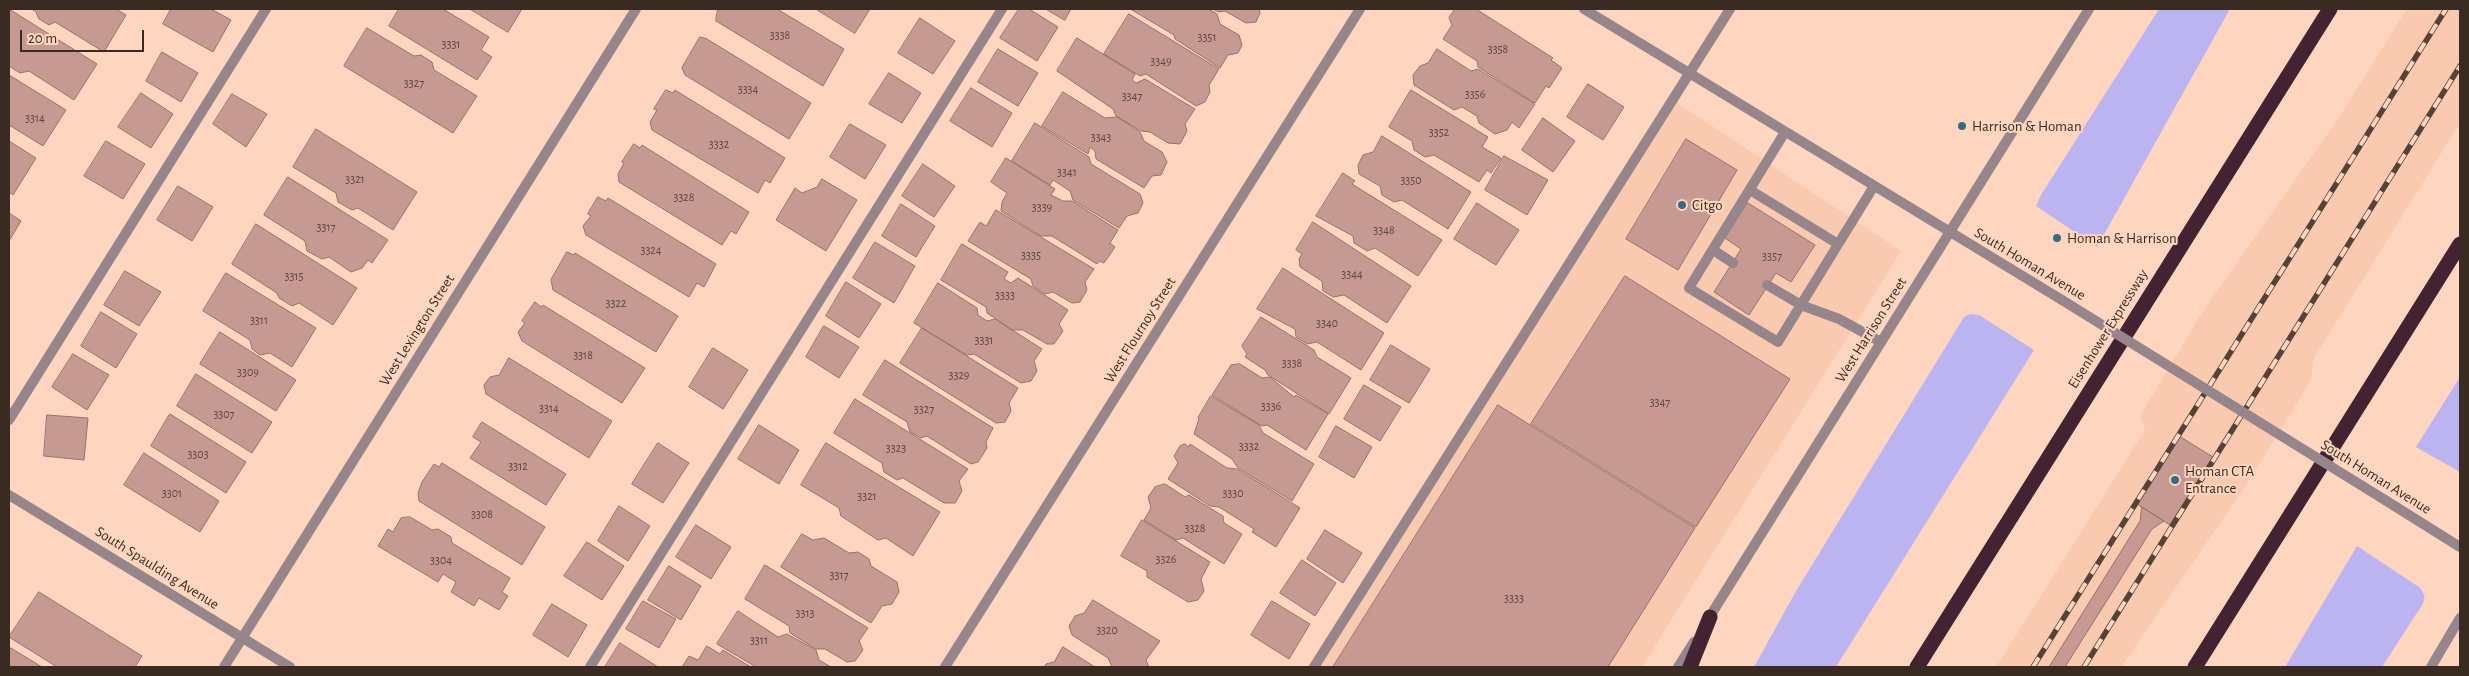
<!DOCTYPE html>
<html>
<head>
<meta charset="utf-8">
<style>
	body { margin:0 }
	#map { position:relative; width:2469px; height:676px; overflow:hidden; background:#fed6c0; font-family:"Alegreya Sans",sans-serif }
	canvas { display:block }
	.frame { position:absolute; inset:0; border:10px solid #3a2b22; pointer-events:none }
	.scale { position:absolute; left:20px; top:30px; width:124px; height:22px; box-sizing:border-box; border:2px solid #3a2b22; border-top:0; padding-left:6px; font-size:15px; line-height:18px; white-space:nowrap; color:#3a2b22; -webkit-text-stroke:4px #fed6c0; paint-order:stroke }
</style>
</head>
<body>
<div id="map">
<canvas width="2469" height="676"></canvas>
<div class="frame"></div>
<div class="scale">20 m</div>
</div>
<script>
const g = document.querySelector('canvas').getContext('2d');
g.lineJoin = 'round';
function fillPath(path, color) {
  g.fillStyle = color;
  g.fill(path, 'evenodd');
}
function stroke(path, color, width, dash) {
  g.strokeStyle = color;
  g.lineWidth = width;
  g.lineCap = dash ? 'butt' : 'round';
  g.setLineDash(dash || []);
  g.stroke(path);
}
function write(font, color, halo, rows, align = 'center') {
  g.font = font + ' "Alegreya Sans",sans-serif';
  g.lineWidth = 4;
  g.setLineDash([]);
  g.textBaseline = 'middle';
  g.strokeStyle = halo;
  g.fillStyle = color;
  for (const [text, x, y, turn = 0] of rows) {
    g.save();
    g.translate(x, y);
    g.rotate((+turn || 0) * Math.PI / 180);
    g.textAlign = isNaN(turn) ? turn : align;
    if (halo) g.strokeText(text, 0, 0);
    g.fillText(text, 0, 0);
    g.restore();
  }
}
fillPath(new Path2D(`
	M 2407,9 L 2460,9 L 2460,123 L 2314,358 L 2311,380 L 2247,484 L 2121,667 L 1996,667 L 2145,430 L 2140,416 L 2203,311 L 2340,116 Z
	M 1673,100 L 1901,251 L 1642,667 L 1314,667 Z`), '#f9cab0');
fillPath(new Path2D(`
	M 2159,9 L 2230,9 L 2097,247 L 2036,206 L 2041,195 Z
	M 1970,314 L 1979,315 L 2034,350 L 1836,667 L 1754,667 L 1796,591 L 1964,317 Z
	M 2460,377 L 2460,472 L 2416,447 Z
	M 2357,546 L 2419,587 C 2425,594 2426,597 2422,605 L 2382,667 L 2285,667 Z`), '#bcb4f0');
const building = new Path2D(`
	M 9,9 L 97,64 L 74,100 L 29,71 L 20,73 L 9,66 Z
	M 32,9 L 116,9 L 126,15 L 104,52 L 55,22 L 49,25 L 39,19 L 36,12 Z
	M 171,9 L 211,9 L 231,20 L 213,52 L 163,24 Z
	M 399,9 L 443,9 L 489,37 L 481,50 L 492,57 L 477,80 L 389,26 Z
	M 470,9 L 522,9 L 508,32 Z
	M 718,9 L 777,9 L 844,49 L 823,86 L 716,21 Z
	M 816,9 L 870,9 L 855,33 Z
	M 1019,9 L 1029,9 L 1058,27 L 1037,61 L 1000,38 Z
	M 1046,9 L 1071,9 L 1065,20 Z
	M 1209,9 L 1217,14 L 1220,24 L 1239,35 L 1242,45 L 1238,53 L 1228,55 L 1220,68 L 1175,39 L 1174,35 L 1132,10 Z
	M 1213,9 L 1259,9 L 1260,13 L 1256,22 L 1246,23 L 1225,11 L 1219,12 Z
	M 1455,9 L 1476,9 L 1553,58 L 1551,60 L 1562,68 L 1549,88 L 1546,86 L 1535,103 L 1478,67 L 1477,61 L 1443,39 L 1452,25 L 1449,18 Z
	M 1129,14 L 1219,69 L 1209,85 L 1210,92 L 1205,102 L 1196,106 L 1146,74 L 1140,76 L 1104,54 Z
	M 920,18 L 955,41 L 933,74 L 898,53 Z
	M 367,28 L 414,56 L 421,55 L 432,62 L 434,70 L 477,96 L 453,133 L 344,66 Z
	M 700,37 L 707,39 L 811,103 L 789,139 L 685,75 L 682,68 Z
	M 1077,38 L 1135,74 L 1132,80 L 1136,83 L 1145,79 L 1195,109 L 1185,124 L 1187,131 L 1180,144 L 1168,143 L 1150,132 L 1141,131 L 1116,116 L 1113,109 L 1057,71 Z
	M 998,49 L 1038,73 L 1018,106 L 978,82 Z
	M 1437,49 L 1471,71 L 1478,69 L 1535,104 L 1519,128 L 1512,122 L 1507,130 L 1495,134 L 1479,123 L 1477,116 L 1462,107 L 1454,110 L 1414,85 L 1413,75 L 1420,66 L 1428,63 Z
	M 162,52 L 198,73 L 181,102 L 146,81 Z
	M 889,73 L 921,93 L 902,123 L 869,104 Z
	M 9,75 L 66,110 L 43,146 L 9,125 Z
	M 1588,84 L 1624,107 L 1603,140 L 1567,117 Z
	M 971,88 L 1012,113 L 992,147 L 950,121 Z
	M 666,90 L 673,93 L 675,90 L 785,158 L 770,183 L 765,180 L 758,193 L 652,130 L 650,122 L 657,110 L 654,109 Z
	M 1411,90 L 1488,137 L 1482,147 L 1501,158 L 1491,173 L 1487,170 L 1479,182 L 1434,155 L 1425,157 L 1414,150 L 1412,141 L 1389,127 Z
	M 1063,92 L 1105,118 L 1117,117 L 1140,132 L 1144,141 L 1162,152 L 1167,162 L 1161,175 L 1152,176 L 1144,188 L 1096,159 L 1095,151 L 1090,147 L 1088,154 L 1042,126 Z
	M 141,93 L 173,114 L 151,148 L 118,127 Z
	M 232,94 L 267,114 L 246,147 L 213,124 Z
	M 1543,118 L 1575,141 L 1553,172 L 1522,150 Z
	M 1035,123 L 1089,157 L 1091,164 L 1140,194 L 1143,203 L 1138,213 L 1127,216 L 1119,228 L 1073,200 L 1070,191 L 1053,180 L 1050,185 L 1012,161 Z
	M 850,124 L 886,145 L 865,179 L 830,157 Z
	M 316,129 L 417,192 L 393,230 L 358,208 L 352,210 L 338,202 L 336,193 L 293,167 Z
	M 1382,136 L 1471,192 L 1448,229 L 1402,200 L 1394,202 L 1382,195 L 1380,186 L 1359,174 L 1358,165 L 1363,155 L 1373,152 Z
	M 1686,139 L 1737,170 L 1678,270 L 1626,239 Z
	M 9,141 L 36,158 L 13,195 L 9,192 Z
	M 106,141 L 145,164 L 123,199 L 84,176 Z
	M 634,144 L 640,148 L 642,145 L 749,212 L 736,234 L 731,231 L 722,245 L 619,182 L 618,174 L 624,163 L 622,162 Z
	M 1504,156 L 1548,180 L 1527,215 L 1485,190 Z
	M 1006,158 L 1055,189 L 1051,195 L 1063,201 L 1072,201 L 1118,230 L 1110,243 L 1115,247 L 1104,263 L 1099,261 L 1097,264 L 1052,236 L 1041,236 L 1001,211 L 1002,202 L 1007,193 L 991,182 Z
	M 923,164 L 955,186 L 934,217 L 902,196 Z
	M 1343,173 L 1355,181 L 1352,184 L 1442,240 L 1418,276 L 1375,248 L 1367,251 L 1354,243 L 1353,236 L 1316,216 Z
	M 288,177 L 388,240 L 372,263 L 368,260 L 362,268 L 351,272 L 329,257 L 322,259 L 307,251 L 305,241 L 264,215 Z
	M 822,179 L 857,200 L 826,251 L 776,220 L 795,188 L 802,193 L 817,187 Z
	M 178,186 L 213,207 L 192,241 L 157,220 Z
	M 598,197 L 606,201 L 608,198 L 716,264 L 704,287 L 697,283 L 689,297 L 586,235 L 583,226 L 591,216 L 588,214 Z
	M 1477,203 L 1519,230 L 1496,265 L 1454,239 Z
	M 1748,203 L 1815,245 L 1791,282 L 1776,273 L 1749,315 L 1714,292 L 1741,249 L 1725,238 Z
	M 901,204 L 935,226 L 916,257 L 882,236 Z
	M 996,210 L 1094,269 L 1085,282 L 1087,290 L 1080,302 L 1072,303 L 1053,292 L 1045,294 L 1033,286 L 1031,279 L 968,241 L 980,222 L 986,226 Z
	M 9,213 L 21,221 L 9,241 Z
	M 1313,222 L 1411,286 L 1387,323 L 1344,295 L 1333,297 L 1323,291 L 1322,281 L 1300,267 L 1299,259 L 1302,254 L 1296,250 Z
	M 256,224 L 357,288 L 333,325 L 299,303 L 292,306 L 279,298 L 277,293 L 232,264 Z
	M 875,242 L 915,266 L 894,303 L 853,278 Z
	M 962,244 L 1008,272 L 1004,279 L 1011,283 L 1018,278 L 1068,310 L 1059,324 L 1063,331 L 1054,344 L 1047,344 L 1023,330 L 1012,330 L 987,313 L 986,307 L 941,280 Z
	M 567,252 L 574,255 L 575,253 L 678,316 L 656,352 L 553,290 L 551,280 Z
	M 1283,268 L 1384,333 L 1361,370 L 1317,342 L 1307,344 L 1296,337 L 1295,329 L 1257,309 Z
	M 125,271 L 161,292 L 139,326 L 104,305 Z
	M 226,273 L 316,328 L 292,367 L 270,353 L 260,355 L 252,349 L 250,340 L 203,311 Z
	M 1625,276 L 1790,379 L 1696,527 L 1531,424 Z
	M 846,282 L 881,304 L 859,338 L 826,316 Z
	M 938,283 L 977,308 L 978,315 L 987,321 L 995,319 L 1042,349 L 1034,361 L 1037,371 L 1031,381 L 1021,383 L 974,354 L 967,355 L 914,323 Z
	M 535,302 L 541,307 L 543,305 L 645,368 L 622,403 L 522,341 L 518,332 L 525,323 L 522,321 Z
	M 101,312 L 137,334 L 116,368 L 81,346 Z
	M 1261,317 L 1314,350 L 1317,357 L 1351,378 L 1329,414 L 1268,375 L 1265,370 L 1245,357 L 1247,354 L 1242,346 Z
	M 824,326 L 859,347 L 839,378 L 806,357 Z
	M 922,328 L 1018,388 L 1009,403 L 1011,411 L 1005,422 L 996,423 L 900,363 Z
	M 220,332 L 296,380 L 276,411 L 200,364 Z
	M 1391,345 L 1430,369 L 1409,403 L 1370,380 Z
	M 713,348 L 748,370 L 723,409 L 689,387 Z
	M 73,354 L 109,375 L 87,410 L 52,387 Z
	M 509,358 L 612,421 L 589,458 L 486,394 L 484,385 L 490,377 L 499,375 Z
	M 885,360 L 993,428 L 986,442 L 987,448 L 978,462 L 971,464 L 927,436 L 921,438 L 910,432 L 907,422 L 863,395 Z
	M 1240,364 L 1262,378 L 1270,377 L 1294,397 L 1296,395 L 1328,414 L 1306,450 L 1267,425 L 1262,426 L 1212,395 L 1231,365 Z
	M 196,374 L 272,422 L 252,453 L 177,406 Z
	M 1364,385 L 1401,407 L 1380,441 L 1344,419 Z
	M 1211,396 L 1259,425 L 1263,433 L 1314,464 L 1292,501 L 1238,468 L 1232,459 L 1194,434 L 1199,419 L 1198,418 Z
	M 855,399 L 968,469 L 959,481 L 962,491 L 955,503 L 944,503 L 903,478 L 897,480 L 884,472 L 882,463 L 834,433 Z
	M 1498,405 L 1695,528 L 1608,667 L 1333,667 Z
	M 170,414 L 246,462 L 226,493 L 151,446 Z
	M 47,415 L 88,418 L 84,460 L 44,456 Z
	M 482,422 L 566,474 L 546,505 L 470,458 L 481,442 L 473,437 Z
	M 759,425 L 799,450 L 779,484 L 738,459 Z
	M 1336,426 L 1372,447 L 1354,478 L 1319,457 Z
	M 2179,436 L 2213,457 L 2170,525 L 2137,504 Z
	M 658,443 L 689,463 L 663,503 L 632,484 Z
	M 826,443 L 940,512 L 913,556 L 886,538 L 878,540 L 841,516 L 839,508 L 801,485 Z
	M 1185,444 L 1189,447 L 1190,444 L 1227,468 L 1237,469 L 1300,508 L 1276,547 L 1252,532 L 1254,529 L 1219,507 L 1210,506 L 1168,479 L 1178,463 L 1174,456 L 1180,446 Z
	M 144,453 L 219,501 L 200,532 L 124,485 Z
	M 442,463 L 545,527 L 522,565 L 419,501 L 418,493 L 422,482 L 434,464 L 439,467 Z
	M 1165,484 L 1185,497 L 1189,495 L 1223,516 L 1224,523 L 1242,534 L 1224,564 L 1183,538 L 1176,540 L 1144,520 L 1151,508 L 1148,497 L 1155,487 Z
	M 619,506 L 650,526 L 628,561 L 598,541 Z
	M 2142,507 L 2164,521 L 2152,529 L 2065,667 L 2049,667 L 2140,521 Z
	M 410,517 L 432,530 L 438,529 L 451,537 L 452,543 L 510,578 L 502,592 L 508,596 L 499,610 L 479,598 L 474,606 L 451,592 L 456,582 L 443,574 L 438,582 L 378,546 L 388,529 L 393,532 L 401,518 Z
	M 1142,520 L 1210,562 L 1201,579 L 1204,591 L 1198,600 L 1188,602 L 1147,577 L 1147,571 L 1121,556 Z
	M 696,525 L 731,547 L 711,579 L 676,557 Z
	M 1325,530 L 1362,553 L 1343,583 L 1307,559 Z
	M 802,534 L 813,540 L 824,538 L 849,553 L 858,552 L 869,559 L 871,566 L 897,582 L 899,592 L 892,604 L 882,606 L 871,623 L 781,567 Z
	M 587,542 L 624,566 L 602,600 L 564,576 Z
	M 1302,560 L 1336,583 L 1315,616 L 1280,593 Z
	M 765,565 L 868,628 L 859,641 L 863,650 L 855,661 L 847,662 L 825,649 L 816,649 L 790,633 L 789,626 L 745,599 Z
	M 669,566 L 701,586 L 681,620 L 648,600 Z
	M 39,592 L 142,656 L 135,667 L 57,667 L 9,637 Z
	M 1093,600 L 1160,641 L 1146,660 L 1149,667 L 1112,667 L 1108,658 L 1072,635 L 1069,626 L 1075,616 L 1084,613 Z
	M 643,601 L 676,619 L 659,648 L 626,629 Z
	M 1272,601 L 1310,624 L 1289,659 L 1251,635 Z
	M 552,604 L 587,625 L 568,657 L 533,635 Z
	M 738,611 L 778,637 L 787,634 L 816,650 L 819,660 L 831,667 L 756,667 L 717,644 Z
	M 620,643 L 658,667 L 605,667 Z
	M 707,646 L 720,654 L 723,650 L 751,667 L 682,667 L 689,656 L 698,660 Z
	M 9,647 L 42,667 L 9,667 Z
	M 1063,647 L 1095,667 L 1044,667 L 1046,664 L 1054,662 Z`);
fillPath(building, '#c69a92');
stroke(building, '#9a7169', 1);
stroke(new Path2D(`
	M 1785,132 L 1689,288 L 1778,342 L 1874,186
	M 1750,190 L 1838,244
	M 1713,250 L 1733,263
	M 1767,285 L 1801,305 L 1839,319 L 1881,342
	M 9,420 L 266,9
	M 590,667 L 1002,9
	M 1314,667 L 1730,9`), '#97858c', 10);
stroke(new Path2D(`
	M 9,495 L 290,667
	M 224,667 L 636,9
	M 945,667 L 1360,9`), '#97858c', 10);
stroke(new Path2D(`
	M 1584,9 L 2062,300
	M 2385,500 L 2460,547
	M 1707,621 L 2089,9
	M 1678,667 L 1694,642
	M 2431,667 L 2460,618`), '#97858c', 10);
stroke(new Path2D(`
	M 1690,667 L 1710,617
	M 1917,667 L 2330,9
	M 2195,667 L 2460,244`), '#432332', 15);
const rail = new Path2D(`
	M 2033,667 L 2446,9
	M 2084,667 L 2460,66`);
stroke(rail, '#554338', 5.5);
stroke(rail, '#fed6c0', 4, [11]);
stroke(new Path2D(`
	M 2062,300 L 2385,500`), '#97858c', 10);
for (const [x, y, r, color] of [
	[1962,126,5,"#346c86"],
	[1682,205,5,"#346c86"],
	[2057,238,5,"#346c86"],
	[2175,480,5,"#346c86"]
]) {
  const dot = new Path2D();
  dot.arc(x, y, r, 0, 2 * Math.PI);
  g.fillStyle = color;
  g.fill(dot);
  stroke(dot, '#fed6c0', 2);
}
write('12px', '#5d473e', null, [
	["3338",780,35],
	["3351",1207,37],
	["3331",451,44],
	["3358",1498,49],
	["3349",1161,61],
	["3327",414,83],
	["3334",748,89],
	["3356",1475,94],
	["3347",1132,96],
	["3314",35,118],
	["3352",1439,132],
	["3343",1101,137],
	["3332",719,144],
	["3341",1067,172],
	["3321",355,179],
	["3350",1411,180],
	["3328",684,197],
	["3339",1042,207],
	["3317",326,227],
	["3348",1384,230],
	["3324",651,250],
	["3335",1031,255],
	["3357",1772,256],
	["3344",1352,274],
	["3315",294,276],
	["3333",1005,295],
	["3322",616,303],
	["3311",259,320],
	["3340",1327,323],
	["3331",984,340],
	["3318",583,355],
	["3338",1292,363],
	["3309",248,372],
	["3329",959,375],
	["3347",1660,402],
	["3336",1271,406],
	["3314",549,408],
	["3327",924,409],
	["3307",224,414],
	["3332",1249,446],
	["3323",896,448],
	["3303",198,454],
	["3312",518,466],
	["3301",172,493],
	["3330",1233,493],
	["3321",867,496],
	["3308",482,514],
	["3328",1195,528],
	["3326",1166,559],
	["3304",441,560],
	["3317",839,575],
	["3333",1514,598],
	["3313",805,613],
	["3320",1107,630],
	["3311",759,640]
]);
write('15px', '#3a2b22', '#fed6c0', [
	["Harrison & Homan",1972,126],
	["Citgo",1692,205],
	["Homan & Harrison",2067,238],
	["Homan CTA",2185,471],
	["Entrance",2185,488]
], 'left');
write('15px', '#3a2b22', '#fed6c0', [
	["South Homan Avenue",2030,264,31],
	["Eisenhower Expressway",2108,329,-58],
	["West Lexington Street",417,330,-58],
	["West Flournoy Street",1140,330,-58],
	["West Harrison Street",1871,330,-58],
	["South Homan Avenue",2376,477,32],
	["South Spaulding Avenue",157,568,32]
]);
</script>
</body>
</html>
